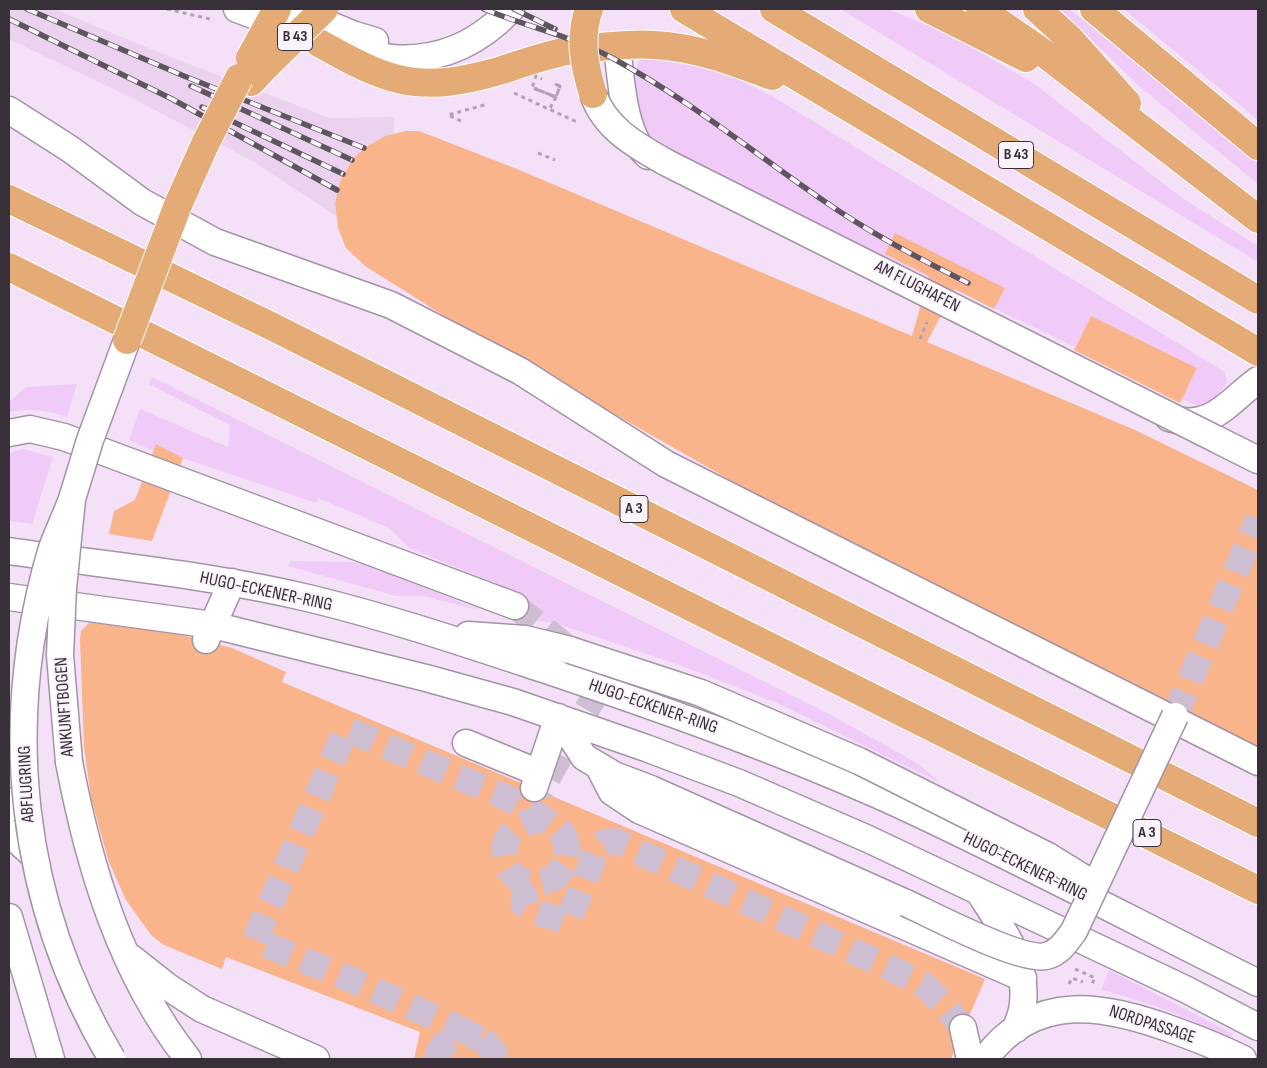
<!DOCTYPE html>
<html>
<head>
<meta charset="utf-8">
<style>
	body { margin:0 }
	#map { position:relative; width:1267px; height:1068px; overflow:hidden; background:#f4e1f8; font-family:"Sofia Sans Condensed",sans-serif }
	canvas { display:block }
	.frame { position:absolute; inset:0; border:10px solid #373038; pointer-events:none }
</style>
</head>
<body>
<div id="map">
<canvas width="1267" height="1068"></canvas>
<div class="frame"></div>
</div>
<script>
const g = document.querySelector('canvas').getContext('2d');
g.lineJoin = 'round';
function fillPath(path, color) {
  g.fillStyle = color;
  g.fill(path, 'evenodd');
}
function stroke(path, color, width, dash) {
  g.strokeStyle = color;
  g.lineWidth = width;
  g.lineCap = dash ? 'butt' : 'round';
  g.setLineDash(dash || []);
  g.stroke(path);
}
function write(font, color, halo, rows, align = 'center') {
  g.font = font + ' "Sofia Sans Condensed",sans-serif';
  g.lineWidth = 4;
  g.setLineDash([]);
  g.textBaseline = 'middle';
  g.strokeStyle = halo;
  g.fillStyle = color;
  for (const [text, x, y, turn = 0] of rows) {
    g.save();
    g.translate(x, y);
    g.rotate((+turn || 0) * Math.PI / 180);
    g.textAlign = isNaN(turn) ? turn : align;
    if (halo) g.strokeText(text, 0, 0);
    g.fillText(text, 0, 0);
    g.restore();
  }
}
fillPath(new Path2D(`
	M 9,9 L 55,9 L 158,52 L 330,118 L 394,117 L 394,133 L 373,142 L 352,160 L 343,174 L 337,190 L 336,216 L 254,162 L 128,96 L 9,39 Z`), '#ebd3ef');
fillPath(new Path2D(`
	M 840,9 L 888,9 L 948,34 L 1033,83 L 1182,198 L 1258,246 L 1258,262 Z
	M 1060,9 L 1069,9 L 1258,160 L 1258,184 L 1139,86 Z
	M 1124,9 L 1258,9 L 1258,120 Z
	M 667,53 L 707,64 L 770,95 L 1225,372 L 1227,383 L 1216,397 L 1200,407 L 1182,399 L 1197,368 L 1091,316 L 1075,347 L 645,142 C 641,120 628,79 640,60 Z
	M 152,377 L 829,714 L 917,763 L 941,783 L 775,702 L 682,666 L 555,623 L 509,618 L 521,594 L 409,548 L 391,529 L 318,498 L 316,503 L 183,458 L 156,444 L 153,451 L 129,440 L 140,409 L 228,447 L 230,425 L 149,384 Z
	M 77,384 L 67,417 C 46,410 30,408 9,412 L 9,402 L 26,387 Z
	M 23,449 L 53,457 L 32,524 L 9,521 L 9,453 Z
	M 291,561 L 353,562 L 377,568 L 482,611 L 423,596 L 396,596 L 288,566 Z
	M 1109,970 L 1233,1034 L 1230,1039 C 1186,1017 1150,1002 1101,990 Z`), '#f0cbf7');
fillPath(new Path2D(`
	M 406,131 L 419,131 L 517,169 L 912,336 L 929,276 L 885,254 L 895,233 L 1005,288 L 994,309 L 955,289 L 927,342 L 1135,430 L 1258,490 L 1258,758 L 804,522 L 465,329 L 365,266 L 346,248 L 338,228 L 335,203 L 340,182 L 352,160 L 364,148 L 385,136 Z
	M 1091,316 L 1197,368 L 1180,403 L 1074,350 Z
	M 156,444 L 183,458 L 152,541 L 109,534 L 114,511 L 135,500 Z
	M 94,618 L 132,622 L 232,648 L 286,672 L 282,682 L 985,979 L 951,1059 L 414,1059 L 420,1032 L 226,957 L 222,969 L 164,945 L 151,935 L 126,900 L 109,862 L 91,798 L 84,746 L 80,640 L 81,631 Z`), '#f9b48b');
stroke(new Path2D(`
	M 515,606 L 582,659 L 595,674 L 594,697 L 539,793
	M 1175,716 L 1258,519
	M 437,1059 C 441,1039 462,1031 480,1038
	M 496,1059 L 494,1051 L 480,1038 L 361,984 L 255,940 L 346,729 C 385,745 423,762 461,778 C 492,792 525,803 551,825 C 555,828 560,831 563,835 C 568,843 570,859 564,867 C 551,887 520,890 508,867 C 488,827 552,801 565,839 C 567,845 567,852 568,858 L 555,878 C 539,883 521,886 524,905 L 533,911 L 568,922 L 597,850 L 605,842 L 615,841 L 922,983 L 942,1002 L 963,1028`), '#cebed2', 26, [26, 13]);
const minor = new Path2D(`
	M 237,9 C 332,44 425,100 511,9
	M 292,9 L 352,34 L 375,41
	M 617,46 C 621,77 623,135 648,156
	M 9,110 L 70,149 L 142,202 L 215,242 L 391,305 L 520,371 L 666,464 L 1258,762
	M 1169,418 C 1211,432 1229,401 1258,380
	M 9,433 L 30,429 L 64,437 L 515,606
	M 1216,439 L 1258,460
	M 9,551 C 110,566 213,575 312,599 C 390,618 467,644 543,669 C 659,708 775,749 887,799 C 1012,856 1135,922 1258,983
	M 9,597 L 213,625 L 426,678 L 513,702 L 646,748 L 739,783 L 868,839 L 1185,989 L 1258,1027
	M 468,635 L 525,639 L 570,650
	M 206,640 L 232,582
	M 558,717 L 584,757 L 614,775 L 651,789 L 906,903
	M 466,743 L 539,773
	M 69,762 C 89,867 121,974 188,1059
	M 599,767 L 612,792 L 639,810 L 1023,978
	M 534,788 L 558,717
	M 9,808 L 24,794
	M 9,833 L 32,854
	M 979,892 C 1000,925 1028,962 1023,1003 C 1023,1012 1018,1021 1016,1029
	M 9,917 L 51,1059
	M 130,957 L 168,987 L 202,1009 L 316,1059
	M 963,1028 L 970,1059
	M 985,1059 C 1035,990 1107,1005 1176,1031 C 1198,1039 1221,1048 1243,1059`);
const highway = new Path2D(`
	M 684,9 L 1258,352
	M 774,9 L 1258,300
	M 929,9 L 1026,58
	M 980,9 L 1045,54 L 1258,219
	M 1037,9 L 1069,38 L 1127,103
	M 1094,9 L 1258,146
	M 319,43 C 390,83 418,94 499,71 C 521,64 545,55 568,51 C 596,47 627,43 655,45 C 695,47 735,62 772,76
	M 251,82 L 267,65
	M 9,199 L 273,327 L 1258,823
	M 178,205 L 206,142
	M 9,267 L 1258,890`);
stroke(minor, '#a493a7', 29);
stroke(highway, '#fff', 30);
stroke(new Path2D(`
	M 167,9 L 214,20
	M 534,88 L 556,97 L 549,110
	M 538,90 L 556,97 L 560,86 L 552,83
	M 514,93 L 577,122
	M 461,121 L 448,115 L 488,104
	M 538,153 L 555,160
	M 1075,969 L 1095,978 L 1092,984
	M 1069,984 L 1072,978 L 1083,982`), '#b0a1b3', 3, [4, 4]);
stroke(minor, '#fff', 26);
stroke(highway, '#e5ab77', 28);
const rail = new Path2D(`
	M 27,9 L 184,76 L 364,148
	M 484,9 C 527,27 573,36 614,59 C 689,100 754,153 824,201 C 870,233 918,258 968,283
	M 514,9 L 555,29
	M 9,19 L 172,99 L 337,190
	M 191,86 L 352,160
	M 202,107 L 343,174`);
stroke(rail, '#5f5560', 5.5);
stroke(rail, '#fbf3fc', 4, [11]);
const minorBridge = new Path2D(`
	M 593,94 C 605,129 637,146 667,163 L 1216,439
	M 72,499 C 66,515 58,532 52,548 C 0,722 19,903 112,1059
	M 570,650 L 701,693 L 859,761 L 1048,856 L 1095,885
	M 69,762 L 60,655 L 63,588 L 72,499 L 90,440 L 127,340
	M 906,903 C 932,915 1021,962 1046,956 C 1059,953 1066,942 1074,931 L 1175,716`);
const highwayBridge = new Path2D(`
	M 589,9 C 579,38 584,65 593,94
	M 250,58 L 277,9
	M 267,65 L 324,9
	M 206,142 L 239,78
	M 127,340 L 178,205`);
stroke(minorBridge, '#a493a7', 29, []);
stroke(highwayBridge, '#fff', 30, []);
stroke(new Path2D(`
	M 538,90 L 532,88 L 536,76 L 542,79
	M 550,95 L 556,97 L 560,86 L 554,84
	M 920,339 L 927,322`), '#b0a1b3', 3, [4, 4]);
stroke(minorBridge, '#fff', 26);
stroke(highwayBridge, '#e5ab77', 28);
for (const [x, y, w] of [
	[295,37,35],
	[1016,155,35],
	[634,509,28],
	[1147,833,28]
]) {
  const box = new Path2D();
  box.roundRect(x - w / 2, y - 13.5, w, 27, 4);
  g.fillStyle = '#fbf3fc';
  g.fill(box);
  stroke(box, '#373038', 1);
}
write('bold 16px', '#373038', null, [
	["B 43",295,37],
	["B 43",1016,155],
	["A 3",634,509],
	["A 3",1147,833]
]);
write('18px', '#373038', '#fbf3fc', [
	["AM FLUGHAFEN",917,287,27],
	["HUGO-ECKENER-RING",266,592,12],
	["ANKUNFTBOGEN",65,707,-94],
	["HUGO-ECKENER-RING",653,707,19],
	["ABFLUGRING",27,784,-93],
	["HUGO-ECKENER-RING",1025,867,26],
	["NORDPASSAGE",1152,1025,18]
]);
</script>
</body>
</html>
